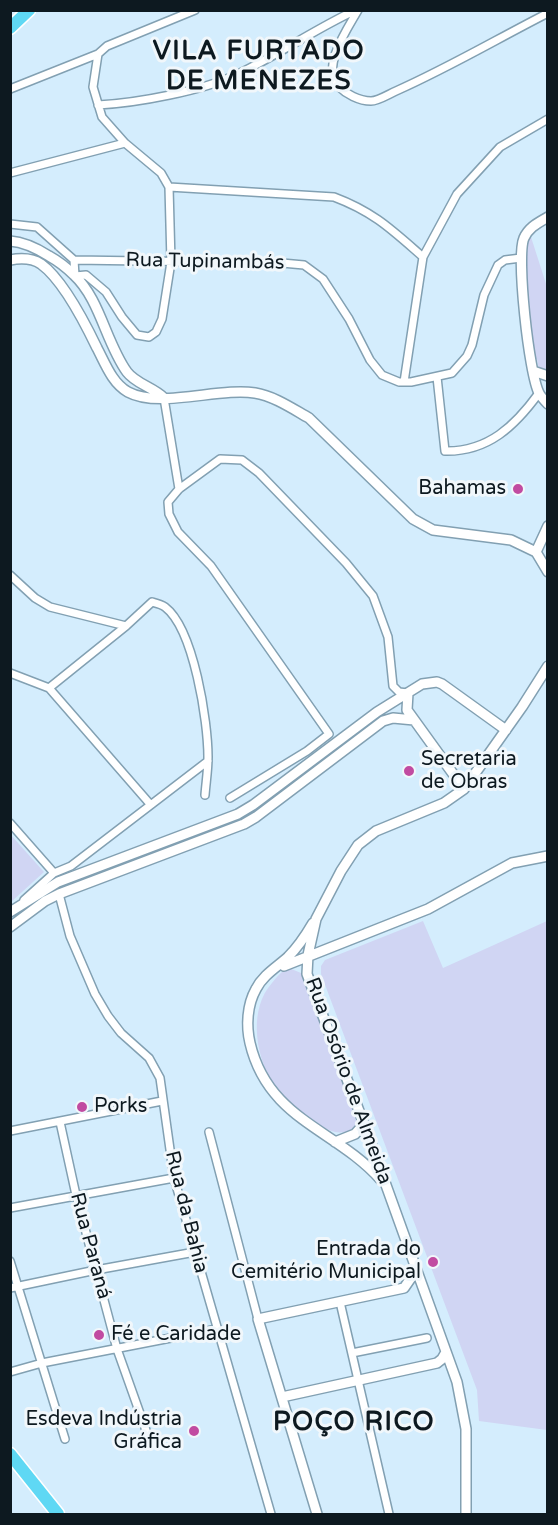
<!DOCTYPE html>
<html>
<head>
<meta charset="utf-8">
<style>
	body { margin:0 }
	#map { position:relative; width:558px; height:1525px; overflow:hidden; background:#d4edfd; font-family:"Varela Round",sans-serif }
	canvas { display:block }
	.frame { position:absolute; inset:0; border:12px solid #0d1920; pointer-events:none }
</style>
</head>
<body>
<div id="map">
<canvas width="558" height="1525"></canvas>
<div class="frame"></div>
</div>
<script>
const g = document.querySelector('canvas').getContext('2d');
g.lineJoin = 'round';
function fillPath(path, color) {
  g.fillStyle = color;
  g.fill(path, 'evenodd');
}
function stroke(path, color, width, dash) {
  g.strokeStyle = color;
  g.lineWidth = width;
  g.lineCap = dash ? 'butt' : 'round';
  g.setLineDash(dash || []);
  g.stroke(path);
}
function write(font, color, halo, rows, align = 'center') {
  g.font = font + ' "Varela Round",sans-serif';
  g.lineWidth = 6;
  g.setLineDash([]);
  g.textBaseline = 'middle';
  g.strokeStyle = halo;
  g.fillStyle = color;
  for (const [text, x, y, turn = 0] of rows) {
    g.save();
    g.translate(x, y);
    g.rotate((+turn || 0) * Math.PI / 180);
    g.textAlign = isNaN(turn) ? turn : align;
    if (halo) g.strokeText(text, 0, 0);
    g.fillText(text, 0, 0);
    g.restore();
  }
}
fillPath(new Path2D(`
	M 531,237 L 547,287 L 548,367 L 545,371 L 539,370 L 537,359 L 533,359 L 524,258 L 526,241 Z
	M 10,834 L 44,872 L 11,902 L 10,902 Z
	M 423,921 L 443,968 L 547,921 L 547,1430 L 479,1421 L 477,1390 L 321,974 L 321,966 L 325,960 Z
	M 289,968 L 301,973 L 309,985 L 357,1123 L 349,1132 C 345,1132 340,1133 335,1132 C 315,1127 281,1098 271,1080 C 255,1053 249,1008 272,983 C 277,977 281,971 289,968 Z`), '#d0d5f3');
const street = new Path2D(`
	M 358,10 C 348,28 321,66 338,86 C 346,94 359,101 371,101 C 378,101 389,94 396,91 C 448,68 497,39 548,13
	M 98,54 L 93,87 L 102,117 L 125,143 L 161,173 L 169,187 L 171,262 L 162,319 L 156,332 L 149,337 L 137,335 L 122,317 L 106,292 L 86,275 L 75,276 L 74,260 L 282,263 L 304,265 L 323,279 L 349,319 L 370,360 L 382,375 L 399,382 L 411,382 L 452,373 L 467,356 L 472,345 L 484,295 L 498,265 L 505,260 L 521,258
	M 10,89 L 98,54 L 107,46 L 195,10
	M 98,105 C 137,103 202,91 238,74 C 278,55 315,29 356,10
	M 10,173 L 125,143
	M 169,187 L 334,197 C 374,212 392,230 423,257
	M 10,224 L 37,227 L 74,260
	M 437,377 L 445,451 C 488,452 515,426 539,393
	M 404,382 L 423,257 L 457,194 L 500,147 L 548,119
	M 164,398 L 179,489
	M 10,575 L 35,598 L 50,607 L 126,626
	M 10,673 L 49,688 L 150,804
	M 49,688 L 126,626 L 152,602 C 156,603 161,604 165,607 C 194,629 208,722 208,757 C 208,770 206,782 205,795
	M 230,798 L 307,751 L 329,734 L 211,566 L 178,532 L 169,514 L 168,502 L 179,489 L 220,459 L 242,460 L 259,473 L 346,563 L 373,596 L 388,637 L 393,686 L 399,692 L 408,693
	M 10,823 L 54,873
	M 59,894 L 70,936 L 95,994 L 108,1016 L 121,1033 L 149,1058 L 160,1078 L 174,1178 L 271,1514
	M 24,900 L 54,873 L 71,866 L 208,761
	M 60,1122 L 76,1195 L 117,1349 L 148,1436
	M 10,1131 L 162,1101
	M 209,1132 L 258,1319
	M 10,1208 L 174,1178
	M 10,1261 L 65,1439
	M 10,1288 L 96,1270 L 195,1252
	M 340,1302 L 389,1514
	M 352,1353 L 427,1338
	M 10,1372 L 42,1363 L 217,1329`);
const secondary = new Path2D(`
	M 548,217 C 538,223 529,227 524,238 C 516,256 529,374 539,393 C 541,397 545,401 548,404
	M 10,241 C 24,242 38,249 49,256 C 58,261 67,268 74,275 C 100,299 106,343 127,372 C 136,384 153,387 164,398
	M 10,260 C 21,258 32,258 41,264 C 63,280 85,323 97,348 C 105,363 112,383 128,392 C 159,409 220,387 255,393 C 274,396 293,409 309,418 L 413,519 L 433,530 L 511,540 L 536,552
	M 533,371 L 548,376
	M 536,552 L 548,526
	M 536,552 L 548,572
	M 408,693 L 407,710 L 464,789
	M 10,912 L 58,882 L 238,814 L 253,805 L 377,712 L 422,684 L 437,682 L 442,684 L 506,730
	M 313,923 C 306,935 298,947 288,957 C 277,967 263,975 256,989 C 247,1005 246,1026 250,1043 C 268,1120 336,1129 381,1180
	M 10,927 L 45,901 L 59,894 L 244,824 L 256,817 L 383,721 L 393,718 L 414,720
	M 284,966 L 428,909 L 512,863 L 548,856
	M 335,1142 L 355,1134 L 364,1124
	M 282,1397 L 437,1363 L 442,1359 L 446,1352
	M 317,1514 L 258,1319 L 404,1288 L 413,1275 L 414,1266
	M 466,1514 L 466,1429 L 457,1382 L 364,1124 L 307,974 L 308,955 L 316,919 L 341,871 L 358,845 L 376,831 L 444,803 L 464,789 L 522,707 L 548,666`);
const highway = new Path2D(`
	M 10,28 L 29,10
	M 10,1454 L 58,1514`);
stroke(street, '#82a0b2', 10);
stroke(secondary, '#82a0b2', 12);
stroke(highway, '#fff', 15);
stroke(street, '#fff', 7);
stroke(secondary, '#fff', 9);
stroke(highway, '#5fd8f4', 12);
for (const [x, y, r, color] of [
	[518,489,6,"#c14ba1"],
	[409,771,6,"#c14ba1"],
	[82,1107,6,"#c14ba1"],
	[433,1262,6,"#c14ba1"],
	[99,1335,6,"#c14ba1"],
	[194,1431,6,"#c14ba1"]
]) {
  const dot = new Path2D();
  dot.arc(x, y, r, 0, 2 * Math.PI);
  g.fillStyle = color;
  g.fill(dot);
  stroke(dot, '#f1f7fb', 2);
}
write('20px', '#0d1920', '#f1f7fb', [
	["Rua Tupinambás",205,262,1],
	["Rua Osório de Almeida",348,1081,70],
	["Rua da Bahia",186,1212,76],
	["Rua Paraná",90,1246,75]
]);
write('20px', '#0d1920', '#f1f7fb', [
	["Bahamas",506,489],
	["Secretaria",421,760,"left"],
	["de Obras",421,783,"left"],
	["Porks",94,1107,"left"],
	["Entrada do",421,1250],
	["Cemitério Municipal",421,1273],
	["Fé e Caridade",111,1335,"left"],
	["Esdeva Indústria",182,1420],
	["Gráfica",182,1443]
], 'right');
g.letterSpacing = '1.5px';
write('bold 26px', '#0d1920', '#f1f7fb', [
	["VILA FURTADO",259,52],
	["DE MENEZES",259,82],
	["POÇO RICO",354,1423]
]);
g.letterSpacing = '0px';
</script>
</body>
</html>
